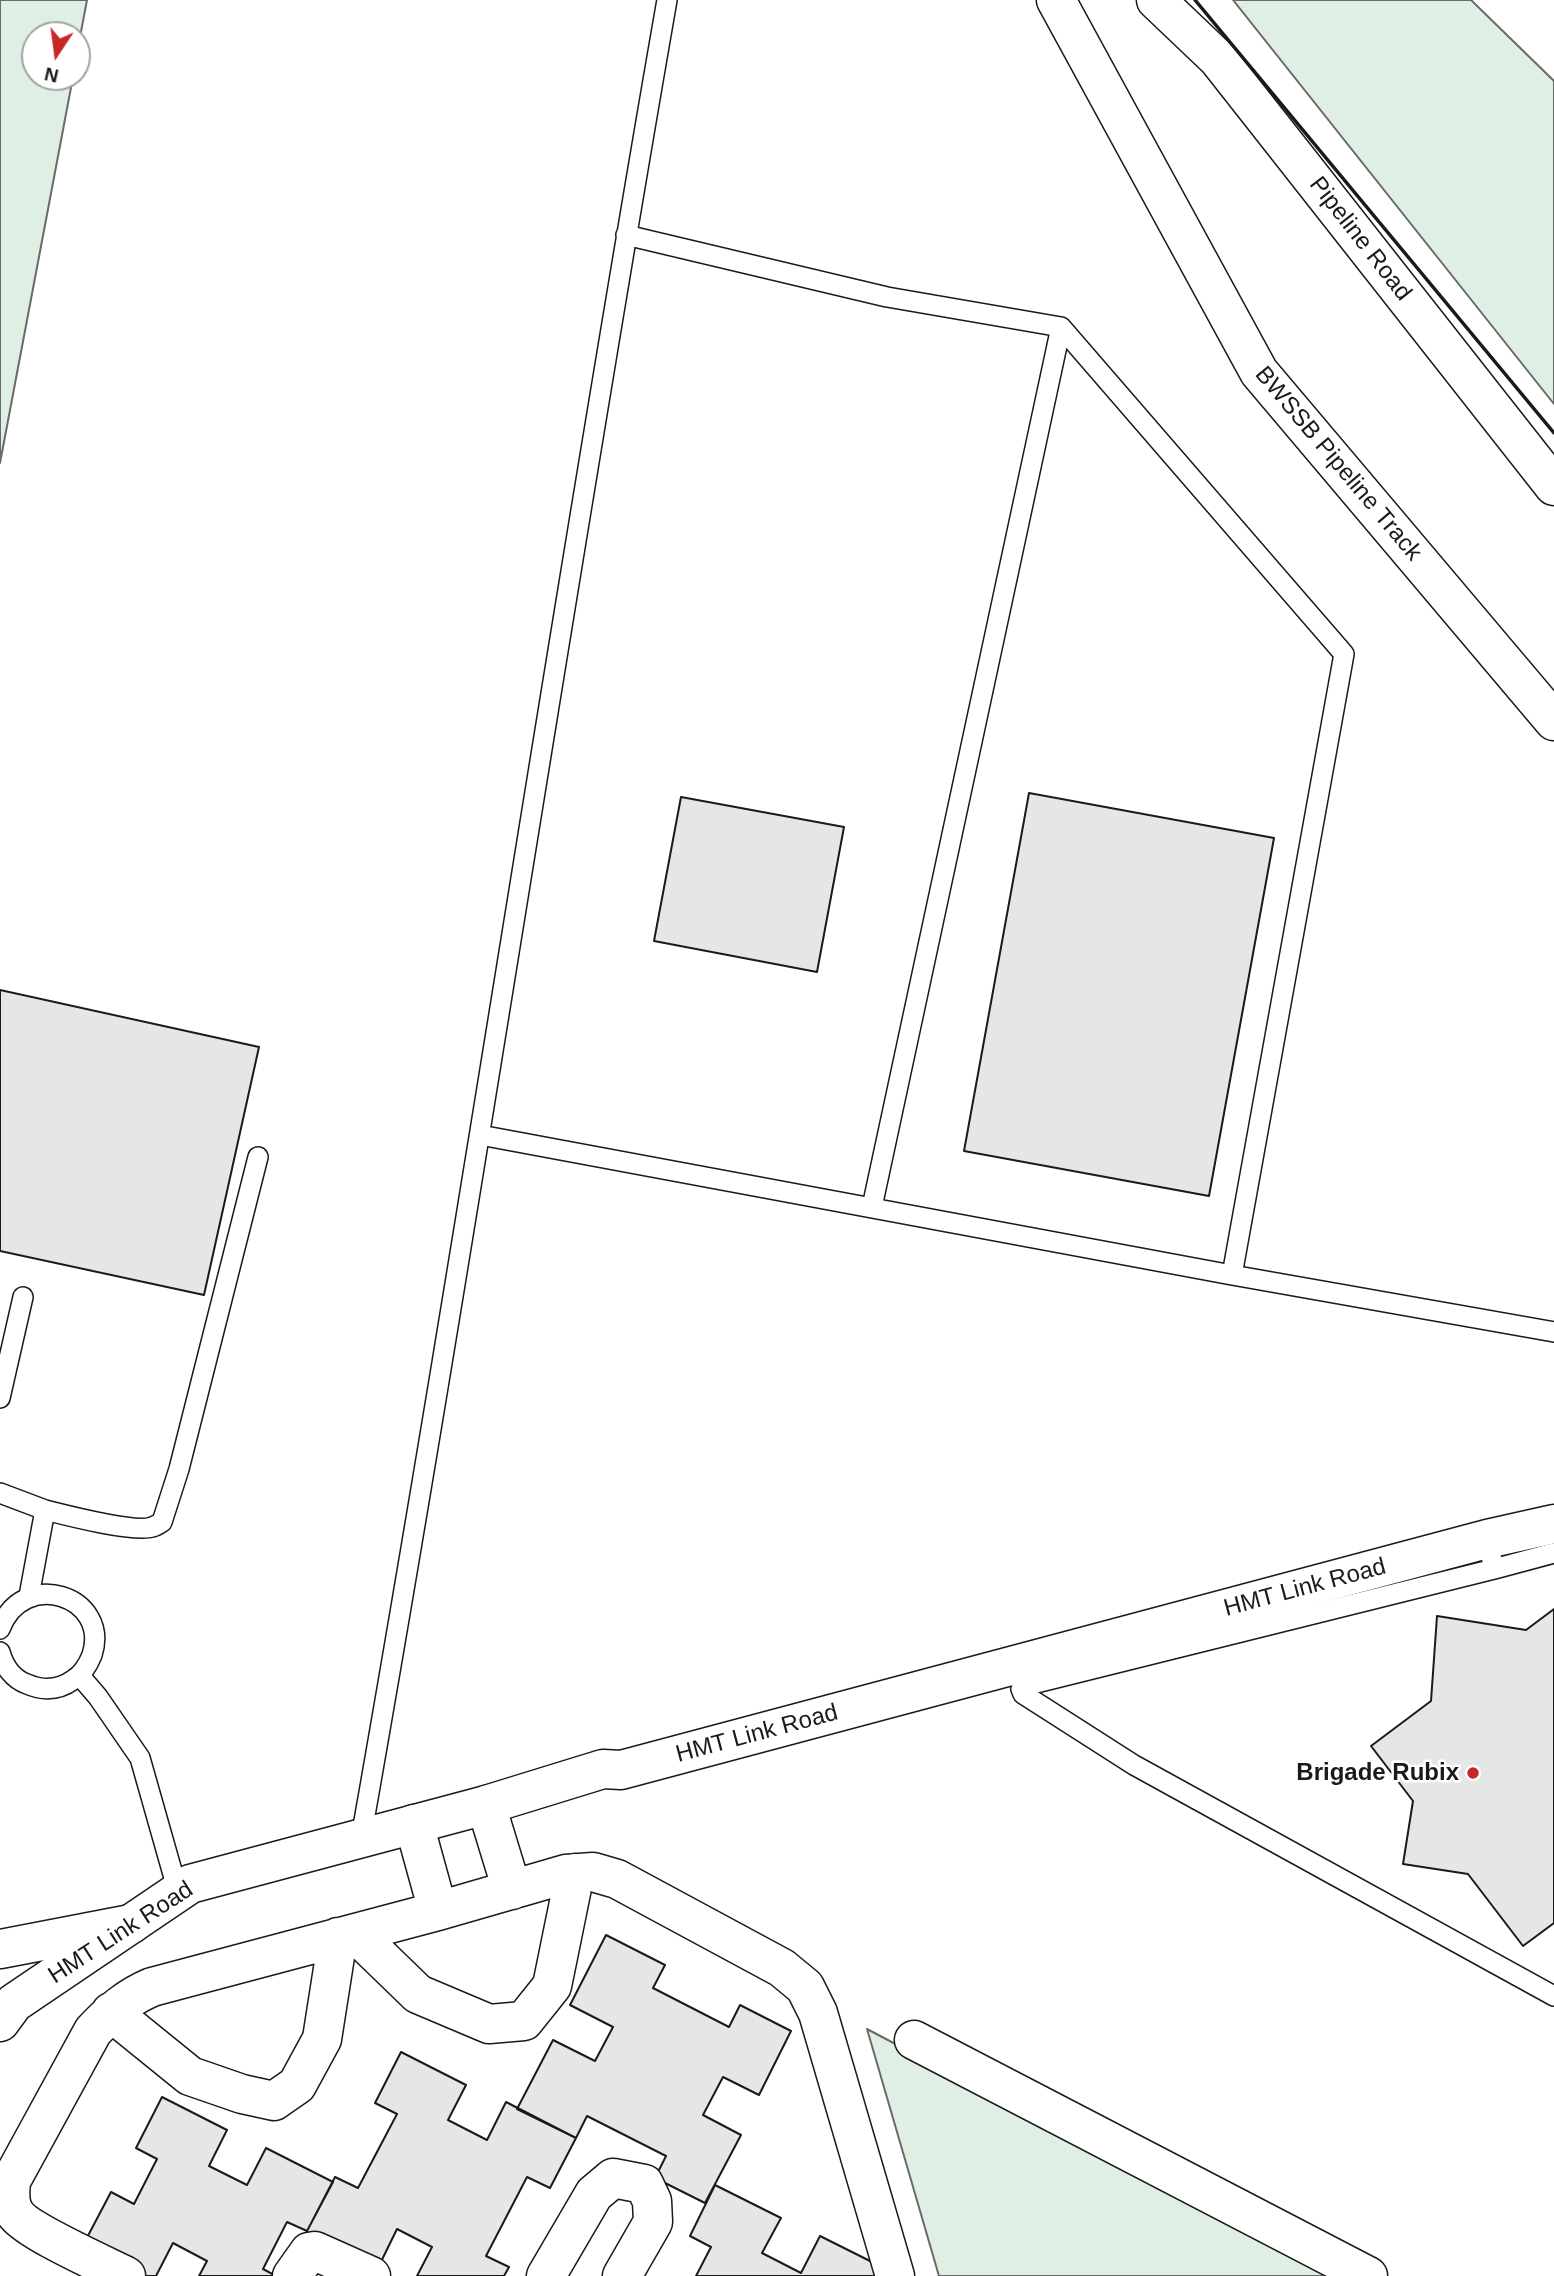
<!DOCTYPE html>
<html>
<head>
<meta charset="utf-8">
<style>
	body { margin:0 }
	#map { position:relative; width:1554px; height:2276px; overflow:hidden; background:#fff; font-family:Arial,sans-serif }
	canvas { display:block }
	.north { position:absolute; left:21px; top:21px; width:70px; height:70px; box-sizing:border-box; background:#fff; border:2px solid #a3a3a3; border-radius:50%; rotate:193deg; font-size:19px; font-weight:700; line-height:28px; text-align:center; color:#1a1a1a }
	.north::after { content:''; display:block; margin:auto; width:24px; height:32px; background:#c62828; clip-path:polygon(50% 0,100% 100%,50% 72%,0 100%) }
</style>
</head>
<body>
<div id="map">
<canvas width="1554" height="2276"></canvas>
<div class="north">N</div>
</div>
<script>
const g = document.querySelector('canvas').getContext('2d');
g.lineJoin = 'round';
function fillPath(path, color) {
  g.fillStyle = color;
  g.fill(path, 'evenodd');
}
function stroke(path, color, width, dash) {
  g.strokeStyle = color;
  g.lineWidth = width;
  g.lineCap = dash ? 'butt' : 'round';
  g.setLineDash(dash || []);
  g.stroke(path);
}
function write(font, color, halo, rows, align = 'center') {
  g.font = font + ' Arial,sans-serif';
  g.lineWidth = 5;
  g.setLineDash([]);
  g.textBaseline = 'middle';
  g.strokeStyle = halo;
  g.fillStyle = color;
  for (const [text, x, y, turn = 0] of rows) {
    g.save();
    g.translate(x, y);
    g.rotate((+turn || 0) * Math.PI / 180);
    g.textAlign = isNaN(turn) ? turn : align;
    if (halo) g.strokeText(text, 0, 0);
    g.fillText(text, 0, 0);
    g.restore();
  }
}
const green = new Path2D(`
	M 0,0 L 87,0 L 77,53 L 77,35 L 35,35 L 35,77 L 73,77 L 0,463 Z
	M 1233,0 L 1471,0 L 1554,81 L 1554,404 Z
	M 867,2029 L 1335,2276 L 939,2276 Z`);
fillPath(green, '#e0efe3');
stroke(green, '#6a6a6a', 2);
const building = new Path2D(`
	M 1029,793 L 1274,838 L 1209,1196 L 964,1151 Z
	M 681,797 L 844,827 L 817,972 L 654,941 Z
	M 0,990 L 259,1047 L 204,1295 L 0,1251 Z
	M 1554,1609 L 1554,1923 L 1523,1946 L 1468,1874 L 1403,1864 L 1413,1801 L 1371,1746 L 1431,1701 L 1437,1616 L 1526,1630 Z
	M 606,1935 L 665,1965 L 653,1988 L 729,2027 L 740,2005 L 791,2031 L 759,2095 L 723,2077 L 703,2115 L 741,2135 L 705,2203 L 655,2178 L 666,2156 L 587,2116 L 576,2138 L 517,2109 L 553,2040 L 595,2061 L 613,2027 L 570,2005 Z
	M 401,2052 L 466,2085 L 448,2120 L 487,2140 L 506,2102 L 576,2138 L 550,2188 L 527,2177 L 486,2256 L 509,2267 L 504,2276 L 417,2276 L 432,2247 L 397,2229 L 376,2272 L 305,2235 L 335,2177 L 358,2188 L 397,2114 L 375,2103 Z
	M 162,2097 L 227,2130 L 209,2166 L 247,2185 L 266,2148 L 333,2182 L 307,2231 L 287,2222 L 263,2269 L 276,2276 L 199,2276 L 207,2261 L 173,2243 L 156,2276 L 132,2276 L 81,2249 L 111,2192 L 134,2204 L 157,2159 L 136,2148 Z
	M 715,2185 L 781,2218 L 762,2253 L 801,2273 L 820,2236 L 890,2271 L 887,2276 L 696,2276 L 711,2247 L 690,2236 Z`);
fillPath(building, '#e6e6e6');
stroke(building, '#1a1a1a', 2);
const lane = new Path2D(`
	M 480,1135 L 1232,1275 L 1344,654 L 1061,327 L 887,297 L 626,235
	M 872,1207 L 1061,327
	M 1232,1275 L 1554,1332
	M 0,1398 L 23,1297
	M 0,1493 L 45,1510 L 29,1596
	M 45,1510 C 65,1515 135,1533 152,1527 C 156,1526 159,1524 162,1522 L 179,1469 L 258,1157
	M 1487,1539 L 1494,1569 L 1024,1686 L 1021,1689 L 1023,1694 L 1134,1765 L 1554,1996
	M 1494,1569 L 1554,1553
	M 0,1629 C 23,1567 111,1596 92,1655 C 88,1665 83,1674 73,1680 C 59,1690 43,1691 27,1684 C 13,1679 4,1666 0,1652
	M 80,1676 L 98,1697 L 140,1758 L 178,1892
	M 361,1838 C 469,1227 560,612 667,0`);
const street = new Path2D(`
	M 486,1805 L 512,1890
	M 414,1824 L 438,1911
	M 355,1933 L 418,1994 L 489,2024 L 524,2021 L 552,1986 L 575,1873
	M 0,1949 L 131,1924
	M 111,2012 L 190,2076 L 242,2094 L 274,2101 L 297,2085 L 322,2039 L 338,1937
	M 914,2040 L 1368,2276
	M 126,2276 C 104,2265 25,2230 15,2213 C 9,2204 10,2191 11,2181 L 93,2031 C 111,2012 128,1997 152,1987 L 438,1911 L 566,1874 L 593,1872 L 617,1879 L 782,1968 L 805,1987 L 818,2013 L 895,2276
	M 292,2276 L 309,2252 L 315,2251 L 371,2276
	M 546,2276 L 594,2194 L 613,2178 L 644,2184 L 652,2201 L 653,2222 L 622,2276`);
const secondary = new Path2D(`
	M 1056,0 L 1259,372 L 1554,721
	M 1156,0 L 1218,59 L 1554,486
	M 0,2022 L 14,2003 L 190,1884 L 486,1805 L 603,1769 L 621,1770 L 1487,1539 L 1554,1524`);
stroke(lane, '#1a1a1a', 22);
stroke(street, '#1a1a1a', 41);
stroke(secondary, '#1a1a1a', 41);
stroke(lane, '#fff', 19);
stroke(street, '#fff', 38);
stroke(secondary, '#fff', 38);
stroke(new Path2D(`
	M 1195,0 L 1554,433`), '#1a1a1a', 3.5);
for (const [x, y, r, color] of [
	[1473,1773,7,"#c62828"]
]) {
  const dot = new Path2D();
  dot.arc(x, y, r, 0, 2 * Math.PI);
  g.fillStyle = color;
  g.fill(dot);
  stroke(dot, '#fff', 2.5);
}
write('24px', '#1a1a1a', '#fff', [
	["Pipeline Road",1360,239,52],
	["BWSSB Pipeline Track",1338,464,50],
	["HMT Link Road",1305,1588,-15],
	["HMT Link Road",757,1734,-15],
	["HMT Link Road",121,1933,-33]
]);
write('bold 24px', '#1a1a1a', '#fff', [
	["Brigade Rubix",1459,1773]
], 'right');
</script>
</body>
</html>
